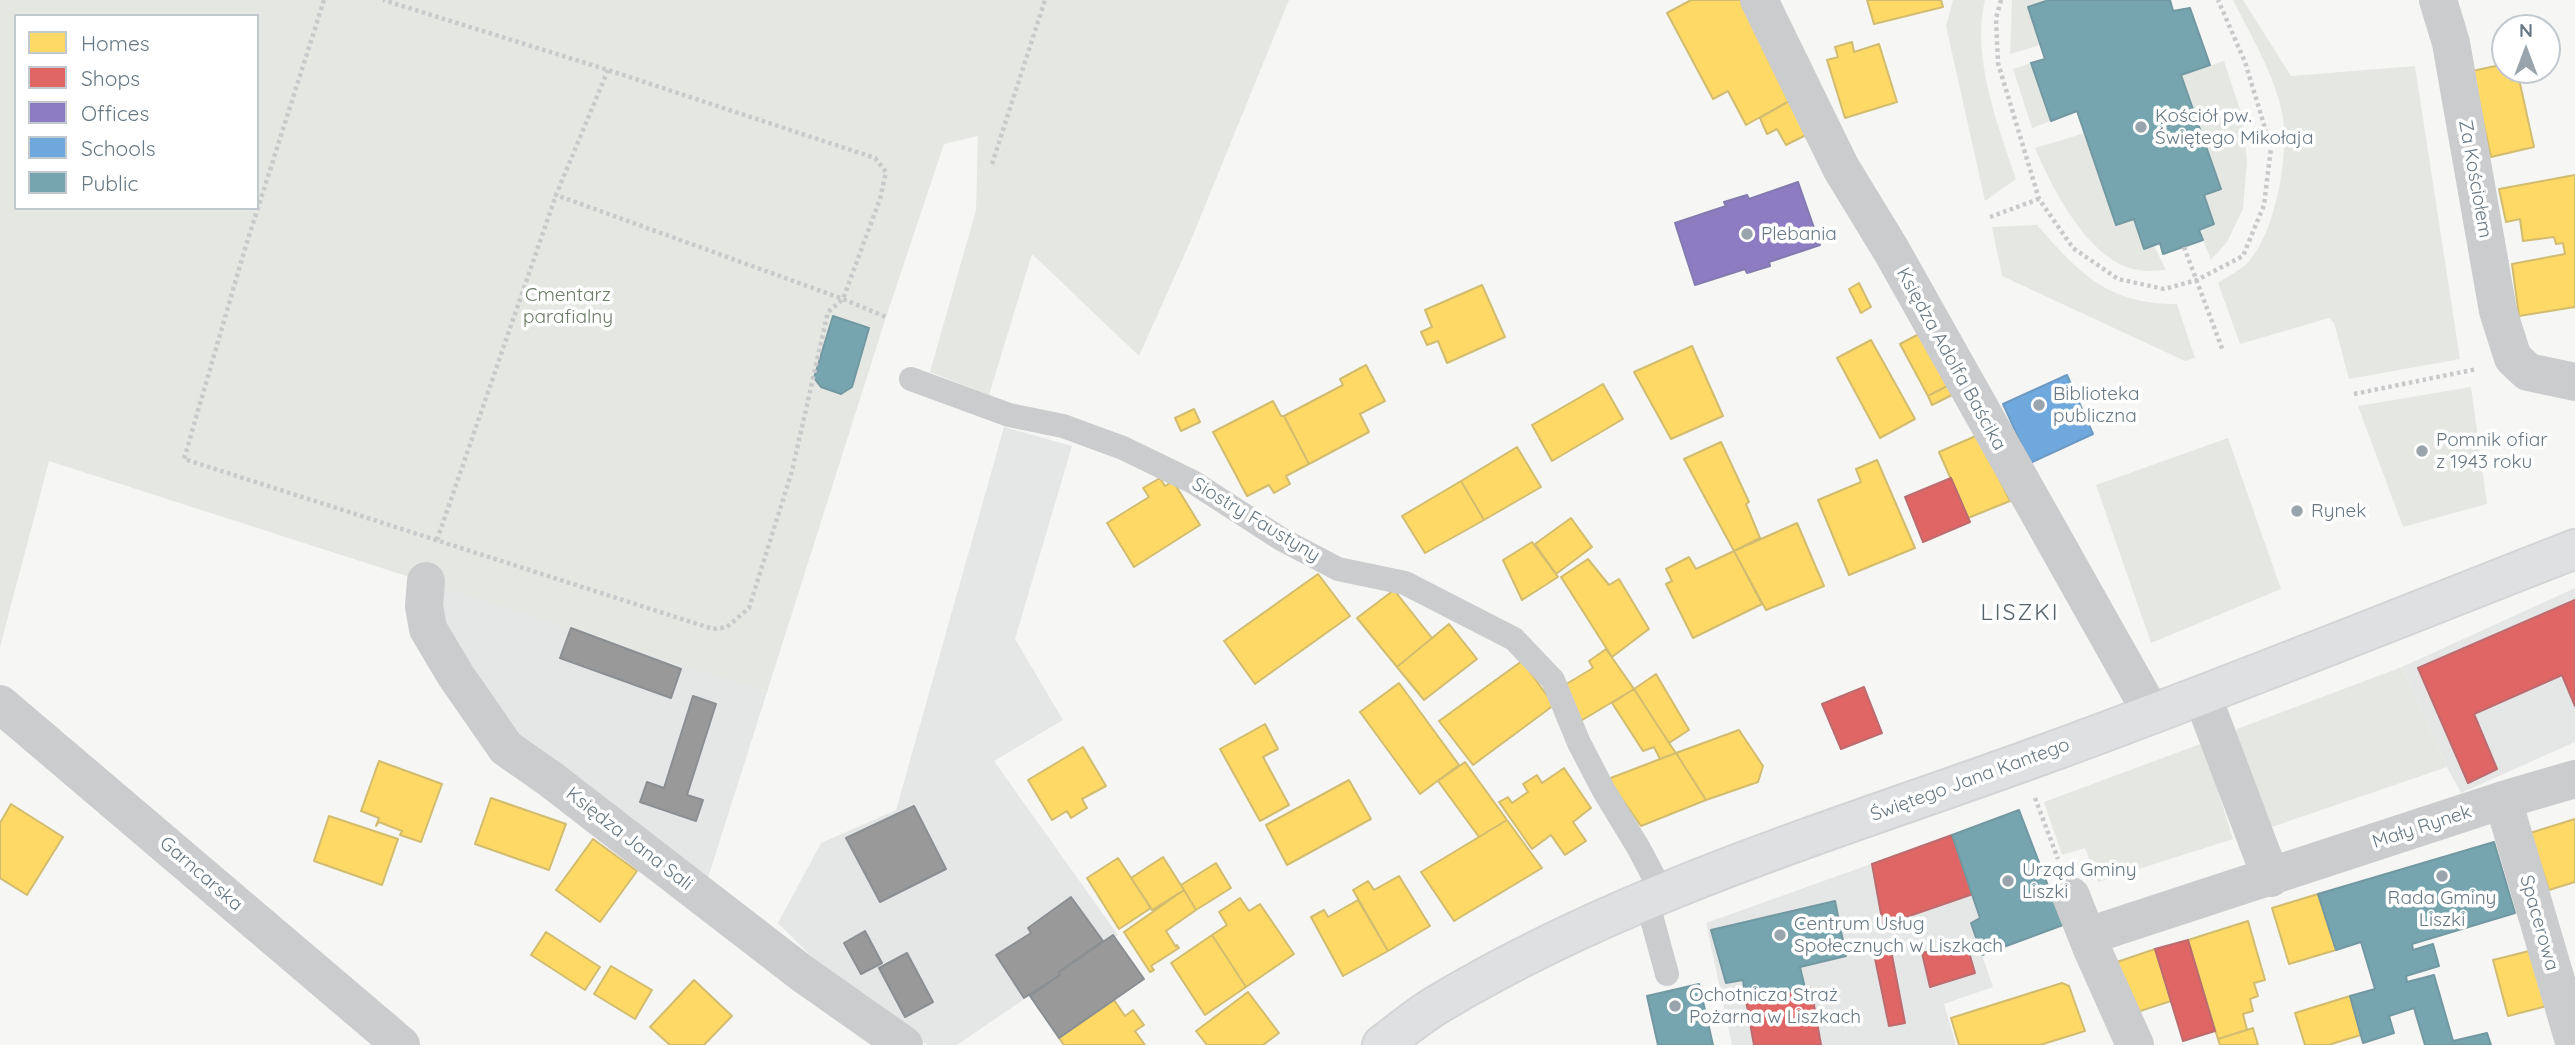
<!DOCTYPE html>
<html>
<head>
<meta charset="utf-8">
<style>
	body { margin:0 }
	#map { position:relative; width:2575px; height:1045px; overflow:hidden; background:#f6f6f5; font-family:Quicksand,sans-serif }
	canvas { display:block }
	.legend { position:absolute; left:14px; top:14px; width:245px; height:196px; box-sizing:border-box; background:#fff; border:2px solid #c2c9ce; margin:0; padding:9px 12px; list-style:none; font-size:21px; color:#677884 }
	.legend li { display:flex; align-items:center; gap:14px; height:35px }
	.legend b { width:35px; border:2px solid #c2c9ce }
	.north { position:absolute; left:2491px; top:14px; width:70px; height:70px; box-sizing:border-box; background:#fff; border:2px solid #c2c9ce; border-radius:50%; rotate:0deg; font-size:19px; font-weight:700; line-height:28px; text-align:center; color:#677884 }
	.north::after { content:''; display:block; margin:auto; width:24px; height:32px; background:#99a4ac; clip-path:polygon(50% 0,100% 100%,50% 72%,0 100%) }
</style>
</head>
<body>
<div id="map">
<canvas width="2575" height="1045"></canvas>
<ul class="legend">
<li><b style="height:19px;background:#ffd966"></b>Homes</li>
<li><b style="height:19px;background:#e06666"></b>Shops</li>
<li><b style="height:19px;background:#8e7cc3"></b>Offices</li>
<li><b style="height:19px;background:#6fa8dc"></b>Schools</li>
<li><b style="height:19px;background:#76a5af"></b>Public</li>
</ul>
<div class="north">N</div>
</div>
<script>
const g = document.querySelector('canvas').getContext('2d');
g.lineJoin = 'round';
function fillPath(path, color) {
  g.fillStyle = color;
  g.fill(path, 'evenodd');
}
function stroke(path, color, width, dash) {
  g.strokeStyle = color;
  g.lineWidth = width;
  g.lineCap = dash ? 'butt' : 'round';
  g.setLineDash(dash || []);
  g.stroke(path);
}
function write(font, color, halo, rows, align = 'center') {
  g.font = font + ' Quicksand,sans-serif';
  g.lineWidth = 7;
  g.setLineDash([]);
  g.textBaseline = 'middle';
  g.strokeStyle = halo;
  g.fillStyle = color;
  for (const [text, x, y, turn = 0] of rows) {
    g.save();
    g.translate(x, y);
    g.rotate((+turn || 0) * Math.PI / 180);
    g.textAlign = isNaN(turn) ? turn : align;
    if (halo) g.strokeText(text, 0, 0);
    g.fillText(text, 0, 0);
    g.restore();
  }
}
fillPath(new Path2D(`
	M 1004,427 L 1072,446 L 1015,639 L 1063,720 L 994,761 L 1118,935 L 957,1045 L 928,1045 L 892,1025 L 827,972 L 778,923 L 821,843 L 896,810 Z
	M 437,585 L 767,692 L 706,884 L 518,743 L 437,618 Z
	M 2575,588 L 2575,742 L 2461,793 L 2447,767 L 2402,667 Z
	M 1952,835 L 1980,918 L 1971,923 L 1993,987 L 1944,1004 L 1956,1045 L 1732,1045 L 1706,923 Z`), '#e5e6e6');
fillPath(new Path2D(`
	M 0,0 L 1289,0 L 1191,240 L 1139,356 L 1032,254 L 989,395 L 930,372 L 976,210 L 978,136 L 944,144 L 886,317 L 767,692 L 49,461 L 0,647 ZM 16,16 L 257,16 L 257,208 L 16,208 Z
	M 1953,0 L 1985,0 C 1971,56 1998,126 2016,179 L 1985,201 L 1946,26 Z
	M 2012,0 L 2049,0 L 2028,8 L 2040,45 L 2010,54 Z
	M 2233,0 L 2243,0 L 2291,76 L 2415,66 L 2460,359 L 2349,379 L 2334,323 L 2329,318 L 2240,344 L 2218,283 C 2228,276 2242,270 2249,261 C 2276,231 2290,152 2282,113 C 2274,73 2251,36 2233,0 Z
	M 2224,61 L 2243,119 L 2247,162 L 2243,209 L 2227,242 L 2211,260 L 2199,230 L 2204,195 L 2221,189 L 2181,75 Z
	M 2031,63 L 2051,121 L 2032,128 L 2013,69 Z
	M 2085,133 L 2117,225 L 2134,219 L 2144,249 L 2154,246 L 2166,270 C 2158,270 2148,272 2139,270 C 2090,264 2052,188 2035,148 Z
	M 2037,225 C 2080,274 2108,304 2177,304 L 2195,358 L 2185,361 L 2002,276 L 1992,227 Z
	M 2471,387 L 2487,504 L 2403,527 L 2358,406 Z
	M 2228,438 L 2281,589 L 2151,643 L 2096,485 Z
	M 2402,667 L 2447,767 L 2263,830 L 2233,742 L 2237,729 Z
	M 2203,743 L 2233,839 L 2098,882 L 2085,848 L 2062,855 L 2044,802 Z`), '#e5e8e2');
const homes = new Path2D(`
	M 1691,0 L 1741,0 L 1796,97 L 1746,125 L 1728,91 L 1713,99 L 1667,13 Z
	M 1867,0 L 1941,0 L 1943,7 L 1874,24 Z
	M 1852,42 L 1854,52 L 1879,44 L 1897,102 L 1845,118 L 1827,60 L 1838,57 L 1835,47 Z
	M 2505,64 L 2505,70 L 2517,70 L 2534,147 L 2491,157 L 2472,71 Z
	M 1795,98 L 1812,132 L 1786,145 L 1777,129 L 1767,134 L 1760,118 Z
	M 2575,175 L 2575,307 L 2519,316 L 2512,264 L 2565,254 L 2563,243 L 2556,244 L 2554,237 L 2523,241 L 2520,219 L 2506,222 L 2499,189 Z
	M 1859,283 L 1871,307 L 1861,313 L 1849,289 Z
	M 1482,285 L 1505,337 L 1447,363 L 1438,341 L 1427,345 L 1421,332 L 1432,327 L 1425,310 Z
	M 1919,334 L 1947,386 L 1928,396 L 1900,344 Z
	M 1871,340 L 1915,419 L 1880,438 L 1837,358 Z
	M 1692,346 L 1723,416 L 1671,439 L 1634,372 Z
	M 1366,365 L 1385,401 L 1360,414 L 1369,432 L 1309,464 L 1284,416 L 1343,385 L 1340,379 Z
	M 1603,384 L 1623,419 L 1552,461 L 1532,425 Z
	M 1947,386 L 1952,395 L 1932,405 L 1928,396 Z
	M 1273,401 L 1281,416 L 1284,416 L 1309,464 L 1286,476 L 1290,484 L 1274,493 L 1269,485 L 1247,496 L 1213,432 Z
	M 1194,409 L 1200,422 L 1181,431 L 1175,418 Z
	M 1978,435 L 2010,501 L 1968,518 L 1939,452 Z
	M 1721,442 L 1749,502 L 1746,504 L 1760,538 L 1734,551 L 1684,459 Z
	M 1517,447 L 1541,487 L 1484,520 L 1461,481 Z
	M 1877,460 L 1915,548 L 1849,575 L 1818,500 L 1861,482 L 1856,469 Z
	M 1160,478 L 1165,486 L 1173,481 L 1200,525 L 1134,567 L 1107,523 L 1149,497 L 1143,488 Z
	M 1461,481 L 1484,520 L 1425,553 L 1402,516 Z
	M 1571,518 L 1592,547 L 1556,574 L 1535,544 Z
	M 1797,523 L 1824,586 L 1766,610 L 1734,551 Z
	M 1532,542 L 1558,577 L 1522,600 L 1503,560 Z
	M 1734,551 L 1762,604 L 1693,638 L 1666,584 L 1672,581 L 1666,569 L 1689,557 L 1696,569 Z
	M 1588,559 L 1609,585 L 1619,579 L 1649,629 L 1612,657 L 1561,577 Z
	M 1318,574 L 1350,616 L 1255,684 L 1224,641 Z
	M 1394,590 L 1432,638 L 1397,667 L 1357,618 Z
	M 1449,624 L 1477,659 L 1424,700 L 1397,667 Z
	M 1606,649 L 1634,689 L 1579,722 L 1563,686 L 1593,668 L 1589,661 Z
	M 1522,661 L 1554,705 L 1473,765 L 1439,721 Z
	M 1656,674 L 1689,730 L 1669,743 L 1634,689 Z
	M 1399,683 L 1459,765 L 1420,794 L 1360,712 Z
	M 1634,689 L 1669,743 L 1676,753 L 1660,759 L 1654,747 L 1643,751 L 1612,703 Z
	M 1265,724 L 1278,749 L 1263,757 L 1289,805 L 1260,821 L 1220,749 Z
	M 1739,730 L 1763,766 L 1758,782 L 1706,800 L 1676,753 Z
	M 1083,747 L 1106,786 L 1082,799 L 1087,808 L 1071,818 L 1067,811 L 1052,820 L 1028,780 Z
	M 1676,753 L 1706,800 L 1641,826 L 1608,779 Z
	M 379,761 L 442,784 L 421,842 L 400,835 L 402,831 L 379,822 L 376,826 L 379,818 L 361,811 Z
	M 1465,762 L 1507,820 L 1479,837 L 1438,781 Z
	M 1564,768 L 1591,808 L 1573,822 L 1586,841 L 1565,855 L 1551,835 L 1532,849 L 1499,802 L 1508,797 L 1512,803 L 1528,792 L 1523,784 L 1537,775 L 1542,783 Z
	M 1349,780 L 1371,819 L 1287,865 L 1266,825 Z
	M 491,798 L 566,824 L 549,870 L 475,844 Z
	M 11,804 L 63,837 L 27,895 L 0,878 L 0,823 Z
	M 329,816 L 398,839 L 382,885 L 314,861 Z
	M 2575,819 L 2575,882 L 2549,890 L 2530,833 Z
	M 1507,820 L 1542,868 L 1454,921 L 1421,872 Z
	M 593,839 L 637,871 L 600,922 L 556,890 Z
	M 1163,857 L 1184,890 L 1152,910 L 1131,878 Z
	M 1118,858 L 1151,908 L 1119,929 L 1087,878 Z
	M 1216,863 L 1231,888 L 1196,910 L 1181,885 Z
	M 1399,876 L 1430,926 L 1388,951 L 1353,890 L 1368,881 L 1374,890 Z
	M 1184,890 L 1196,910 L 1166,931 L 1176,947 L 1177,945 L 1179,948 L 1151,966 L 1154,970 L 1150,972 L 1124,932 Z
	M 2318,894 L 2336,950 L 2289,964 L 2272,908 Z
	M 1240,898 L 1249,911 L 1260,904 L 1294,954 L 1246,987 L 1212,935 L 1227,925 L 1219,912 Z
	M 1358,900 L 1388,951 L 1343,976 L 1311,917 L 1324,910 L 1328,917 Z
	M 2248,921 L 2265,980 L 2254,983 L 2258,996 L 2250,999 L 2253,1011 L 2243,1014 L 2247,1030 L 2218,1039 L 2188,940 Z
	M 546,932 L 600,967 L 585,990 L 531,955 Z
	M 1212,935 L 1246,987 L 1205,1015 L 1171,963 Z
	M 2155,949 L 2171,1001 L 2134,1013 L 2117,962 Z
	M 2533,950 L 2547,1006 L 2508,1016 L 2493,960 Z
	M 611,966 L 652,990 L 635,1019 L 594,994 Z
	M 694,980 L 732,1016 L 704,1045 L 670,1045 L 650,1027 Z
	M 2062,983 L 2069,986 L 2085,1031 L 2040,1045 L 1959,1045 L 1951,1018 Z
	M 1248,992 L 1279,1033 L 1263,1045 L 1207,1045 L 1196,1031 Z
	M 2350,996 L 2361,1035 L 2328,1045 L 2305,1045 L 2295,1013 Z
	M 1114,1000 L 1125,1016 L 1133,1010 L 1144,1025 L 1135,1031 L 1145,1045 L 1064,1045 L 1059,1038 Z
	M 2253,1028 L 2258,1045 L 2220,1045 L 2218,1039 Z`);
fillPath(homes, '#ffd966');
stroke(homes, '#d1bc6f', 2);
const shops = new Path2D(`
	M 1951,478 L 1970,522 L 1923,542 L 1905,497 Z
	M 2575,600 L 2575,706 L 2562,675 L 2474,714 L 2497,769 L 2468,783 L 2418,668 Z
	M 1864,687 L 1882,733 L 1841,749 L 1822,704 Z
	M 1952,835 L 1973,894 L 1883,925 L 1872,864 Z
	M 2188,940 L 2215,1031 L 2183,1041 L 2155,949 Z
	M 1890,945 L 1905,1023 L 1889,1026 L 1873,949 Z
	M 1947,947 L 1949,953 L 1968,949 L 1975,973 L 1930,987 L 1922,953 Z
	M 1811,988 L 1821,1045 L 1754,1045 L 1746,1001 Z`);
fillPath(shops, '#e06666');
stroke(shops, '#bc6b6f', 2);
const offices = new Path2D(`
	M 1798,182 L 1820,245 L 1769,262 L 1770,266 L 1747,273 L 1745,269 L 1695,285 L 1675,223 L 1726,206 L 1724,202 L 1747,195 L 1749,199 Z`);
fillPath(offices, '#8e7cc3');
stroke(offices, '#827bb0', 2);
const schools = new Path2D(`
	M 2067,375 L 2093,434 L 2030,463 L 2003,404 Z`);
fillPath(schools, '#6fa8dc');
stroke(schools, '#6d9ac2', 2);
const public = new Path2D(`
	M 2049,0 L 2170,0 L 2173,11 L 2190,8 L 2210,65 L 2181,75 L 2221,189 L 2204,195 L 2214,224 L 2199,230 L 2203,240 L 2163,254 L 2160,243 L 2144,249 L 2134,219 L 2116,225 L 2077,111 L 2051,121 L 2031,63 L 2045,59 L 2028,7 Z
	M 833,316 L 869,328 L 852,387 L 841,394 L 821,387 L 814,378 Z
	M 2019,810 L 2063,925 L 1982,955 L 1971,923 L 1980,918 L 1952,835 Z
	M 2494,842 L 2515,913 L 2412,944 L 2413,950 L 2433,944 L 2439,966 L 2406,976 L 2407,982 L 2434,975 L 2453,1041 L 2487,1033 L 2491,1045 L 2425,1045 L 2414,1008 L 2389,1016 L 2394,1033 L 2363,1043 L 2350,996 L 2375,989 L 2361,942 L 2336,950 L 2318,894 Z
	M 1835,901 L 1846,956 L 1800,967 L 1805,988 L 1746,1001 L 1743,980 L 1726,983 L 1711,930 Z
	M 1699,984 L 1713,1045 L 1658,1045 L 1647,996 Z`);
fillPath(public, '#76a5af');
stroke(public, '#7298a2', 2);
const industry = new Path2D(`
	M 571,628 L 681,669 L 671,698 L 560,658 Z
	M 693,696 L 716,704 L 687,795 L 703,800 L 696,821 L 640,802 L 647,782 L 664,788 Z
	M 914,806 L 946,869 L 880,902 L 846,838 Z
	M 1071,897 L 1103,941 L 1059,972 L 1060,975 L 1024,998 L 996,955 L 1031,933 L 1028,928 Z
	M 865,931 L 882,963 L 861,974 L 844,943 Z
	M 1113,935 L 1144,979 L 1059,1038 L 1030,996 L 1060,975 L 1059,972 Z
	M 907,953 L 933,1002 L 905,1017 L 879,968 Z`);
fillPath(industry, '#999');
stroke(industry, '#8a8f93', 2);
const secondary = new Path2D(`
	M 1382,1045 C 1401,1031 1419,1015 1440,1003 C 1630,889 1846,827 2053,751 C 2228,687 2401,617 2575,549`);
stroke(secondary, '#d3d4d5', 42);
stroke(new Path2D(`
	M 324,0 L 244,252 L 184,459 L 713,629 L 727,627 L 749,608 L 792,471 L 828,312 L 843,299 L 880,199 L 886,172 L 875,158 L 608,70 L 383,0
	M 2001,0 L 1996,18 L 1998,63 L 2039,199 L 2073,248 L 2118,279 L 2164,289 L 2197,280 L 2243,256 L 2264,205 L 2271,148 L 2245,62 L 2218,0
	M 608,70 L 556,195 L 843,299 L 886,317
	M 992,164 L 1045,0
	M 1990,217 L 2039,199
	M 2184,247 L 2223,351
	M 2354,394 L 2477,369
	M 437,540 L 556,195
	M 2035,798 L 2058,859`), '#c8c9ca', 4.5, [3.5, 3.5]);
stroke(new Path2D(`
	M 911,379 L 1009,415 L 1063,426 L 1123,448 L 1193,482 L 1281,539 L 1338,569 L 1405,583 L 1514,639 L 1553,680 L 1579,743 L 1604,791 L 1638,847 L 1663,894
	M 1647,901 L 1667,974`), '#cbcccd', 24);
stroke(new Path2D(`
	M 1759,0 L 1841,168 L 1891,250 L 2152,714
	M 2438,0 L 2451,43 L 2498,311 L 2513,358 L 2528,372 L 2575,382
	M 426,581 L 424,606 L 428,629 L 456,676 L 506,748 L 549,778 L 803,974 L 904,1045
	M 2202,695 L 2271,878
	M 0,704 L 401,1045
	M 2503,800 L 2575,1045
	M 2071,896 L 2092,949 L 2135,1045
	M 2088,936 L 2503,800 L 2575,779`), '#cbcccd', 38);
stroke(secondary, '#dfe0e1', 38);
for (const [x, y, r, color] of [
	[2141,127,7,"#99a4ac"],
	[1747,234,7,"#99a4ac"],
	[2039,405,7,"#99a4ac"],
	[2422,451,7,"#99a4ac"],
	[2297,511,7,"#99a4ac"],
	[2442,876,7,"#99a4ac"],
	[2008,881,7,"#99a4ac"],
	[1780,935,7,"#99a4ac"],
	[1675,1006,7,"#99a4ac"]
]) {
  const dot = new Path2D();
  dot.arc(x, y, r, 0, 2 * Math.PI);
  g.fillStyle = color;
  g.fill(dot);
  stroke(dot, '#fff', 2.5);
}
write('19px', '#677884', '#fff', [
	["Kościół pw.",2155,116],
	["Świętego Mikołaja",2155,138],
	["Plebania",1761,234],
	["Biblioteka",2053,394],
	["publiczna",2053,416],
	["Pomnik ofiar",2436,440],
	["z 1943 roku",2436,462],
	["Rynek",2311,511],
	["Urząd Gminy",2022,870],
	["Liszki",2022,892],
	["Rada Gminy",2442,898,"center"],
	["Liszki",2442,920,"center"],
	["Centrum Usług",1794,924],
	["Społecznych w Liszkach",1794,946],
	["Ochotnicza Straż",1689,995],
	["Pożarna w Liszkach",1689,1017]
], 'left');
write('19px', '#677884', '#fff', [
	["Za Kościołem",2475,179,80],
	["Księdza Adolfa Baścika",1951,359,61],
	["Siostry Faustyny",1256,520,31],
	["Świętego Jana Kantego",1970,780,-20],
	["Mały Rynek",2422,827,-18],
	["Księdza Jana Sali",629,839,38],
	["Garncarska",201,874,41],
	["Spacerowa",2539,923,74]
]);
write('19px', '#6a7b66', '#fff', [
	["Cmentarz",568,295],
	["parafialny",568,317]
]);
g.letterSpacing = '2px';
write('23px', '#556169', '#fff', [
	["LISZKI",2020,613]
]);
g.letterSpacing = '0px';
</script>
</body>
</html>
